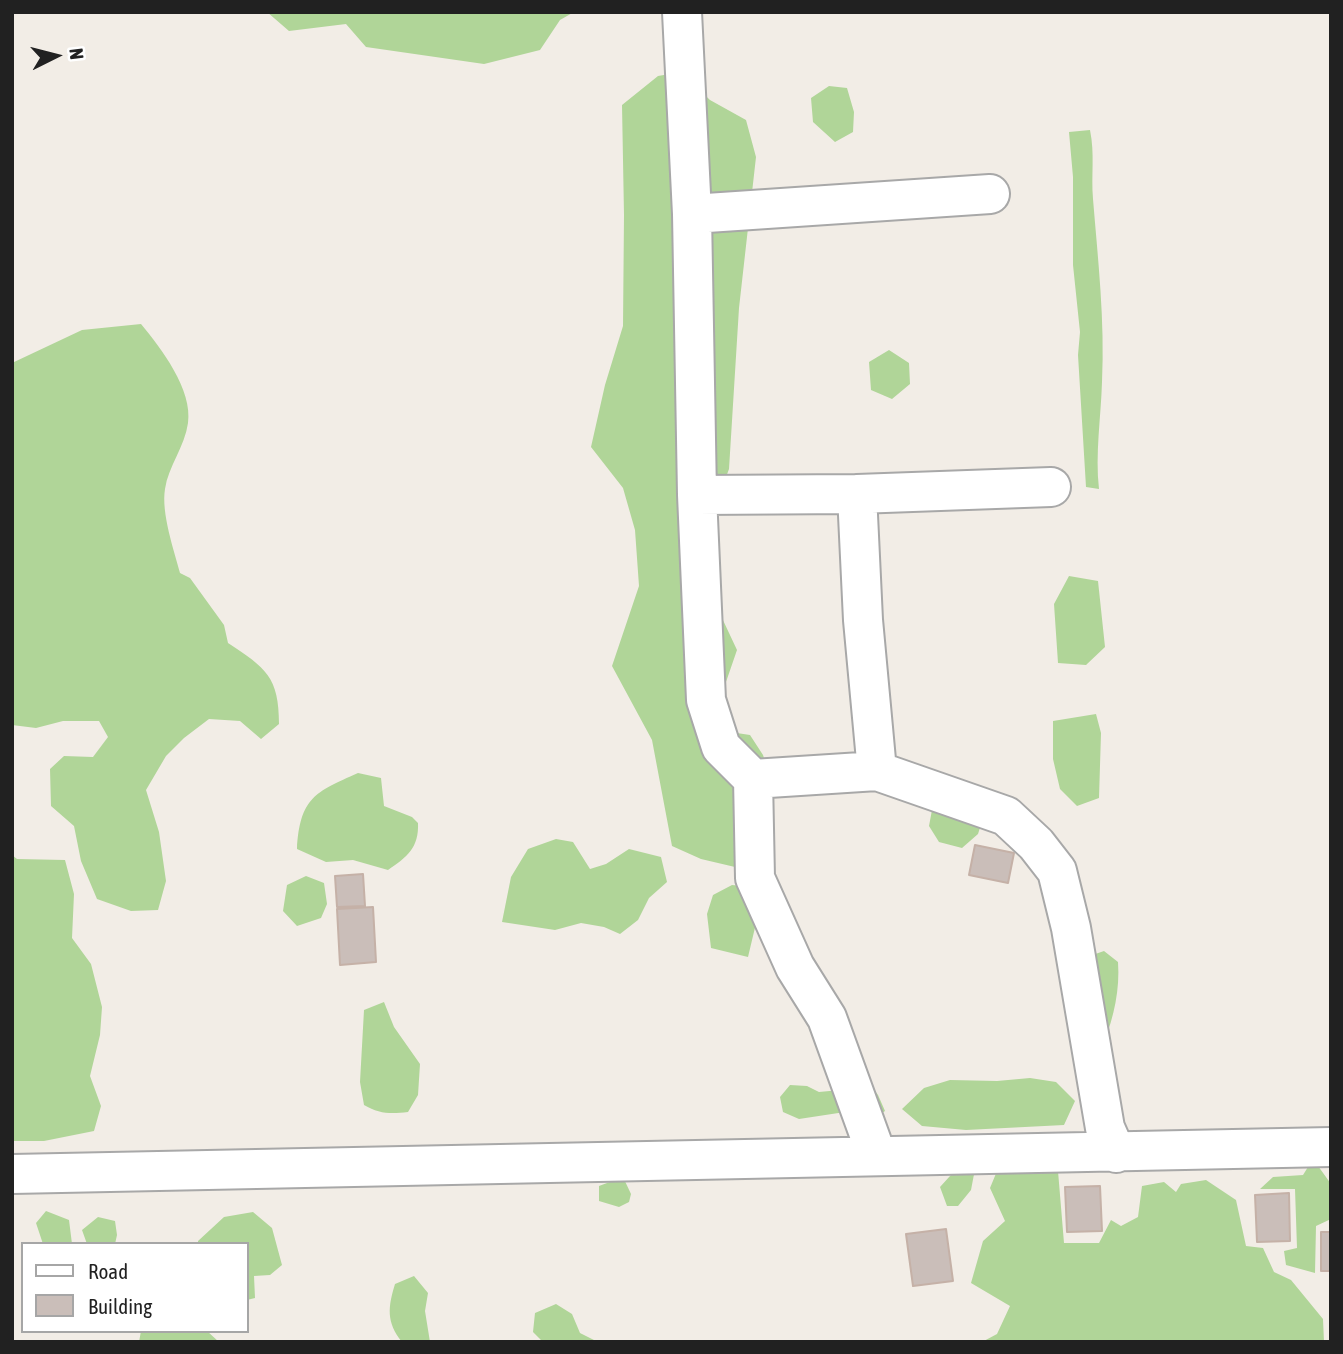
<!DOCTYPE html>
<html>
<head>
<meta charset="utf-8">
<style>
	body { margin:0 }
	#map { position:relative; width:1343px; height:1354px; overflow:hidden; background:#f2ede6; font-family:"Asap Condensed",sans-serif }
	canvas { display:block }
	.frame { position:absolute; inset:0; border:14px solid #212121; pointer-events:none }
	.legend { position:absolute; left:21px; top:1242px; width:228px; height:91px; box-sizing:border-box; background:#fff; border:2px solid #a6a6a6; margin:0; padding:9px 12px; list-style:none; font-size:21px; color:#212121 }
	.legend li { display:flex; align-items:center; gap:14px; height:35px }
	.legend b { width:35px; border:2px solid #a6a6a6 }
	.north { position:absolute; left:21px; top:21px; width:70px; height:70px; -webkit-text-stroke:5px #fff; paint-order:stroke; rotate:84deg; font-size:19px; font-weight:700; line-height:28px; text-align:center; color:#212121 }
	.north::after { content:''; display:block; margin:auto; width:24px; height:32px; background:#212121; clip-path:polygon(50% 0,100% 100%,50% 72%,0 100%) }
</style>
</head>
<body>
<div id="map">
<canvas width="1343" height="1354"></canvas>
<div class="frame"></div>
<ul class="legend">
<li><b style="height:9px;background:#fff"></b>Road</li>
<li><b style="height:19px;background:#cabeb9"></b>Building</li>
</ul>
<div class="north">N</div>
</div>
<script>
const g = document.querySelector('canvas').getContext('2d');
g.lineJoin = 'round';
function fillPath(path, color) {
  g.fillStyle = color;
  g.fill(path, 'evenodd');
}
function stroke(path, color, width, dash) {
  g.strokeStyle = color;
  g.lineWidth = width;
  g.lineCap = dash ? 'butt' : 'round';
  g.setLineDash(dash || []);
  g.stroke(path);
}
fillPath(new Path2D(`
	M 267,12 L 574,12 L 560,20 L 540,50 L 484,64 L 366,47 L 346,24 L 289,31 Z
	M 681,72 L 710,100 L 746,120 L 756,157 L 739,308 L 729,469 L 711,518 L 714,601 L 737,650 L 716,711 L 717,730 L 750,735 L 763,755 L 771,779 L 758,837 L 735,867 L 701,859 L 672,846 L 652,740 L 612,666 L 639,586 L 635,530 L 623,488 L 591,447 L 605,385 L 623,326 L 624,215 L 622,105 L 658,76 Z
	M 829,86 L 847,88 L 854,112 L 853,132 L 835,142 L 813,122 L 811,98 Z
	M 1090,130 C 1095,155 1091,174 1093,199 C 1098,260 1105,321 1102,382 C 1101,417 1095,454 1099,489 L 1086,487 L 1078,355 L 1080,332 L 1073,265 L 1073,177 L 1069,132 Z
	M 141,324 C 161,348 193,390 188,423 C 185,446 168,467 165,489 C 161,513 174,550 180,573 L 190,578 L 224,625 L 228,643 C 266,668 279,677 279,724 L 261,739 L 240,721 L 209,719 L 184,738 L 166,756 L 146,790 L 159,832 L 166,881 L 158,910 L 131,911 L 97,899 L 81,861 L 74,826 L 51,806 L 50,769 L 64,756 L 93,757 L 108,737 L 99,721 L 63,721 L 36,728 L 12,725 L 12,363 L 82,330 Z
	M 889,350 L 909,363 L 910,384 L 892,399 L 871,390 L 869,362 Z
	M 1069,576 L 1098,581 L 1105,647 L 1086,665 L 1058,663 L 1054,604 Z
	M 1096,714 L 1101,733 L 1099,798 L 1077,806 L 1060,789 L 1053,759 L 1053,721 Z
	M 358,773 L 381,778 L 384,806 L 412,817 L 418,823 C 419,848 407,857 388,870 L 353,860 L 326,862 L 297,849 C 300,798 315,792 358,773 Z
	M 932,810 L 985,812 L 978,834 L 962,848 L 939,842 L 929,826 Z
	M 556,839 L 573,842 L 590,869 L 606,864 L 629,849 L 661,857 L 667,882 L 649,898 L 638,920 L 620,934 L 604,927 L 581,923 L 555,930 L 502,922 L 511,877 L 528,849 Z
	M 12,855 L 17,859 L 65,860 L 74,894 L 72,938 L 91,964 L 102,1007 L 100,1035 L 90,1076 L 101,1106 L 94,1131 L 44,1141 L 12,1141 Z
	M 306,876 L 324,883 L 327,904 L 321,918 L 297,926 L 283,911 L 287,885 Z
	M 732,885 L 753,887 L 758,915 L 748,957 L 711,948 L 707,914 L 713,895 Z
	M 1104,951 L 1118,962 C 1120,989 1114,1017 1104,1042 L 1081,959 Z
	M 384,1002 L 394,1027 L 420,1064 L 418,1095 L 408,1112 C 391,1114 379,1114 364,1105 L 360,1082 L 364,1010 Z
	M 1030,1078 L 1056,1082 L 1075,1101 L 1064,1125 L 966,1130 L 922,1126 L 902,1109 L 924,1088 L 950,1080 L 997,1081 Z
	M 790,1085 L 807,1086 L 819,1092 L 872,1087 L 878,1095 L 885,1111 L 870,1121 L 845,1112 L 799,1119 L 783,1112 L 780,1097 Z
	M 1002,1159 L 1058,1171 L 1064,1243 L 1099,1243 L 1111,1220 L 1121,1226 L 1138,1217 L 1142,1186 L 1164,1182 L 1176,1192 L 1181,1184 L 1206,1180 L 1236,1200 L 1246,1246 L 1263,1248 L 1274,1272 L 1291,1280 L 1323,1319 L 1324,1342 L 982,1342 L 997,1334 L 1010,1306 L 971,1283 L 983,1241 L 1005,1221 L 990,1188 Z
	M 1313,1159 L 1331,1184 L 1331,1219 L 1316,1226 L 1315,1273 L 1286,1265 L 1284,1251 L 1297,1248 L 1295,1189 L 1260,1189 L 1273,1177 L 1303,1175 Z
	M 960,1165 L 975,1169 L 971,1190 L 958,1206 L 947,1206 L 940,1187 Z
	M 623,1177 L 631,1194 L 629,1202 L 619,1207 L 599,1201 L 599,1186 Z
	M 46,1211 L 69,1220 L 72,1244 L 43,1244 L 36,1223 Z
	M 253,1212 L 272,1228 L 282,1265 L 270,1275 L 254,1276 L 255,1298 L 247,1300 L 247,1244 L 198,1244 L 198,1241 L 224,1217 Z
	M 98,1217 L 115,1221 L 117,1235 L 115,1244 L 87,1244 L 82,1230 Z
	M 414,1276 L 428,1293 L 425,1311 L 430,1342 L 402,1342 C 386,1322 388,1307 395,1284 Z
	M 556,1304 L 572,1314 L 580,1333 L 594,1340 L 593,1342 L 543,1342 L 533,1332 L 535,1313 Z
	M 141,1331 L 207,1331 L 219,1342 L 139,1342 Z`), '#b0d598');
const building = new Path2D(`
	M 975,845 L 1014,853 L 1008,883 L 969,875 Z
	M 363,874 L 365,906 L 337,907 L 335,876 Z
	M 373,907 L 376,962 L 340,965 L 337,909 Z
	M 1100,1186 L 1102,1231 L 1067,1232 L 1065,1187 Z
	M 1289,1193 L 1290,1241 L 1257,1242 L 1255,1195 Z
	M 946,1229 L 953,1281 L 913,1286 L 906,1234 Z
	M 1321,1232 L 1331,1232 L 1331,1271 L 1321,1271 Z`);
fillPath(building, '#cabeb9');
stroke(building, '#c5b1a7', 2);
const minor = new Path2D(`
	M 682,12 L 692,214 L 697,495 L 706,700 L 721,747 L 753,779 L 755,878 L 795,967 L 827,1018 L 877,1156
	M 692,214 L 990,194
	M 857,494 L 863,620 L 877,771
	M 697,495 L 857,494 L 1051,487
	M 753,779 L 877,771 L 1006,816 L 1036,844 L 1057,871 L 1071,928 L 1105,1128 L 1116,1153
	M 12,1174 L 1331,1147`);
stroke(minor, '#a8a8a8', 42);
stroke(minor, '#fff', 38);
</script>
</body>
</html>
